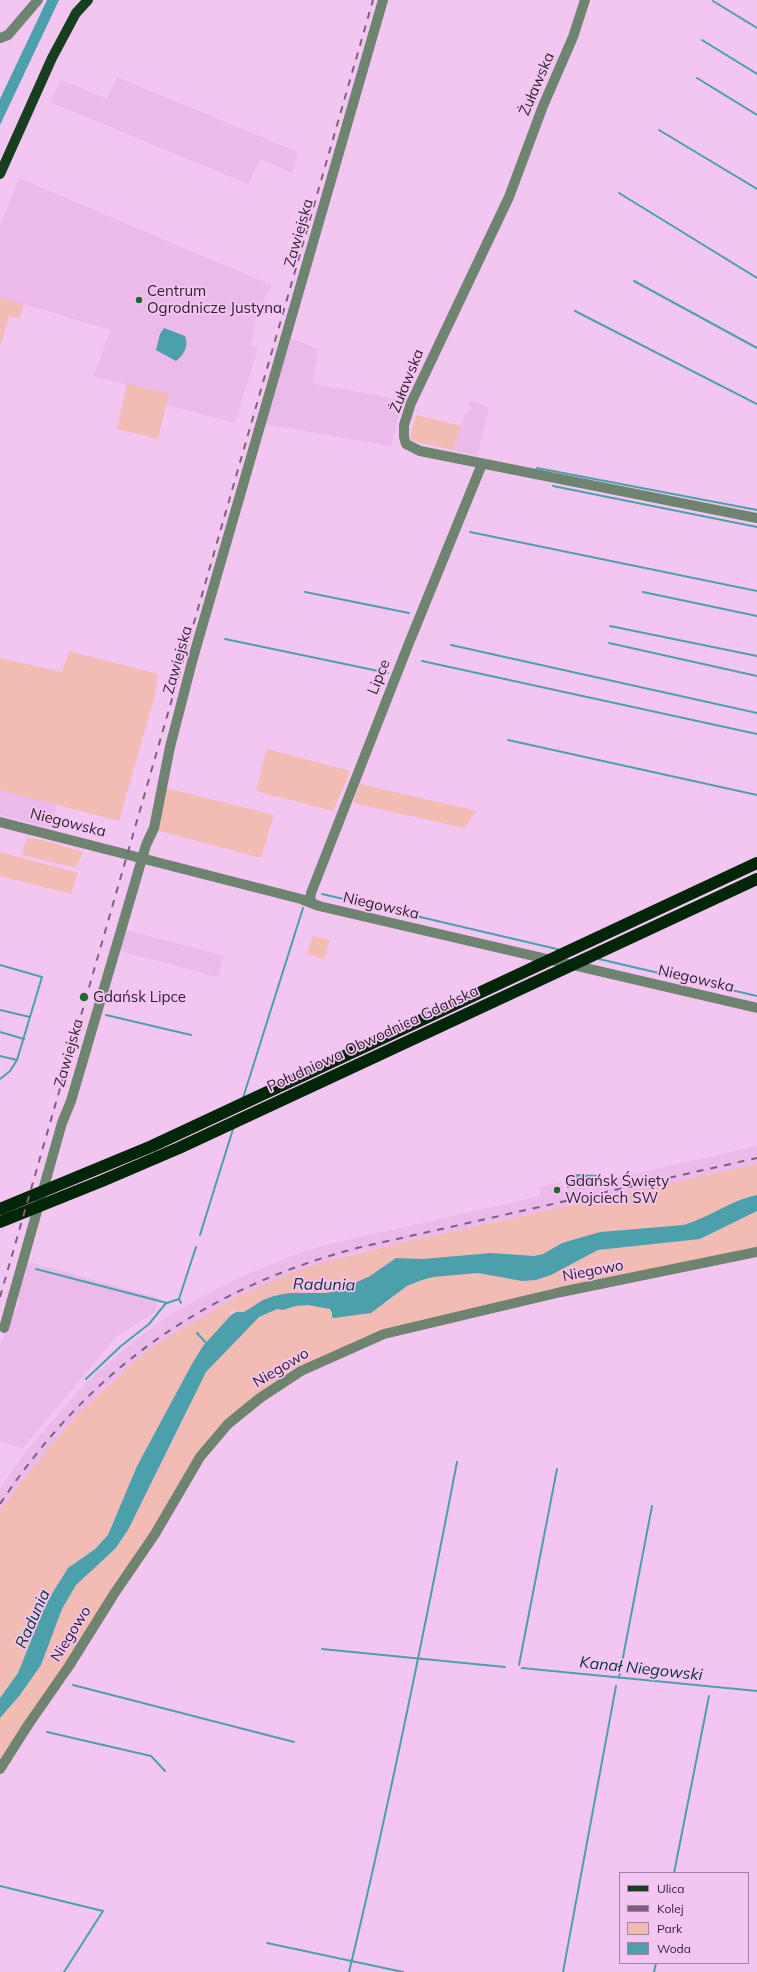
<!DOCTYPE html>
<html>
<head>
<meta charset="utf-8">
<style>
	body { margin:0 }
	#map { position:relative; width:757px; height:1972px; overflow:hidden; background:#f3c6f2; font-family:Mulish,sans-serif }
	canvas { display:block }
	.legend { position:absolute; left:619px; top:1872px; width:130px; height:92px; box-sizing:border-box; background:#f3c6f2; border:1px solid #a482a3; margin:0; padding:5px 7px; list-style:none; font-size:12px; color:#2e1d2d }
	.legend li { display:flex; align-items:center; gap:8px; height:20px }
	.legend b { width:20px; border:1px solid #a482a3 }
</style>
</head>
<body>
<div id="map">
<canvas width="757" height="1972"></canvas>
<ul class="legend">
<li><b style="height:5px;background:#173e1e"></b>Ulica</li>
<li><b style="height:5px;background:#7d617c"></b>Kolej</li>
<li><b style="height:11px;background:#f2bbb3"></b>Park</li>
<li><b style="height:11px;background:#4ba0ac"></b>Woda</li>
</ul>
</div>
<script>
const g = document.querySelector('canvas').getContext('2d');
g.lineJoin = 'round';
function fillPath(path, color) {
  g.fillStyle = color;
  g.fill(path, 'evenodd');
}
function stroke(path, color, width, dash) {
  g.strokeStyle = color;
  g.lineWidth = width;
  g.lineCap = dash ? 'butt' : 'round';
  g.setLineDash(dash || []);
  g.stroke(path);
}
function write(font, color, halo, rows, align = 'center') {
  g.font = font + ' Mulish,sans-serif';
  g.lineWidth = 3.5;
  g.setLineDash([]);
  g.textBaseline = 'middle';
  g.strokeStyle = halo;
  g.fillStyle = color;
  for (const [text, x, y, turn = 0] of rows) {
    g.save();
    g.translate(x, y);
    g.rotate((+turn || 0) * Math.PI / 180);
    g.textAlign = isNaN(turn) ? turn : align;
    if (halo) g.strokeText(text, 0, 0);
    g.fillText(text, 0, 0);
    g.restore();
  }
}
fillPath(new Path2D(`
	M 117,77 L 298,152 L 292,173 L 260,159 L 248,184 L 50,102 L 61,80 L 107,99 Z
	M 19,178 L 271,285 L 255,321 L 251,346 L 258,348 L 235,423 L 166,405 L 168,394 L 93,376 L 111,330 L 0,297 L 0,225 Z
	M 290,338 L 318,349 L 313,384 L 398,399 L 395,413 L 399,414 L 391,446 L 264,424 Z
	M 470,400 L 489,408 L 477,456 L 453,450 L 466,411 L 469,413 L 472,407 L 468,405 Z
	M 0,790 L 57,804 L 51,828 L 0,815 Z
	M 126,930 L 224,956 L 218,977 L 120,951 Z
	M 757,1146 L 757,1164 L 359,1252 L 293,1272 L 238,1296 L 161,1341 L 107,1385 L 58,1437 L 32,1468 L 0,1511 L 0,1488 L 28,1449 L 78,1391 L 100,1370 L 148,1330 L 174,1312 L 236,1279 L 296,1254 L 330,1244 L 540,1196 L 539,1187 L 562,1182 L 564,1190 Z
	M 26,1261 L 159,1298 L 155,1312 L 116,1337 L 23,1448 L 0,1442 L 0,1344 L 9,1325 L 12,1314 L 14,1313 L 19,1304 L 18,1298 Z`), '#ecb9eb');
fillPath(new Path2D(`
	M 0,297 L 24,304 L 20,318 L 9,316 L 0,346 Z
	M 127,384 L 169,394 L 158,439 L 117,429 Z
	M 416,415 L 461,426 L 453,450 L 412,441 L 410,436 Z
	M 69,651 L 158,674 L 155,695 L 119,821 L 0,790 L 0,658 L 62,672 Z
	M 267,749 L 350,771 L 333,811 L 256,791 Z
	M 360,784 L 477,811 L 464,828 L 353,803 Z
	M 166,788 L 274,815 L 261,858 L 156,830 Z
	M 27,838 L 42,840 L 83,852 L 76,868 L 22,855 Z
	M 0,852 L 78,873 L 71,894 L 0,876 Z
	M 313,936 L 330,940 L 324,959 L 307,954 Z
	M 757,1164 L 757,1195 C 731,1200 709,1218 683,1225 L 619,1230 L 562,1243 L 543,1254 L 534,1256 L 491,1253 L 422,1259 L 376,1293 L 289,1293 L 263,1300 L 244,1312 L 237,1313 L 234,1309 L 229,1312 L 231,1316 L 203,1346 L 193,1362 L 137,1466 L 108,1535 L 95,1549 L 75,1562 L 63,1575 L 37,1626 L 34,1632 L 37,1636 L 18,1673 L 0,1698 L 0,1511 L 32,1468 L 80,1412 L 136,1360 L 161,1341 L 238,1296 L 293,1272 L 328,1261 L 396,1244 Z
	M 757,1211 L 757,1250 L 383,1332 L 254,1400 L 184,1482 L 0,1766 L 0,1718 L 20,1695 L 41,1665 L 62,1609 L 76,1585 L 115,1549 L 128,1530 L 189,1407 L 194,1387 L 217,1348 L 258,1317 L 282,1305 L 385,1304 L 407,1286 L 422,1280 L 426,1276 L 478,1273 L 551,1275 L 598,1250 L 700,1239 Z`), '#f2bbb3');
fillPath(new Path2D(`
	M 47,0 L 59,0 L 0,125 L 0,99 Z
	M 164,328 L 185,336 C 189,346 184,355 176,361 L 156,350 L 160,334 Z
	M 577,1174 L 598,1175 L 599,1181 L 567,1188 L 565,1179 Z
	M 757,1195 L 757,1211 L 700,1239 L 598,1250 L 551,1275 L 536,1280 L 522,1281 L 478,1273 L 433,1277 L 422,1280 L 407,1286 L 371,1313 L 334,1318 L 332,1317 L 332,1313 L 330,1309 L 308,1305 L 296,1306 L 283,1310 L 277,1309 L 259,1317 L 206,1372 L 128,1530 L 115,1549 L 76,1585 L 62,1609 L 41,1665 L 20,1695 L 0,1718 L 0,1698 L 18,1673 L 43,1611 L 53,1592 L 68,1568 L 95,1549 L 108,1535 L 137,1466 L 193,1362 L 203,1346 L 231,1315 L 236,1312 L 244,1312 L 263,1300 L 274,1296 L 289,1293 L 326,1293 L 340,1290 L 370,1276 L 396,1258 L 422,1259 L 491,1253 L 534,1256 L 543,1254 L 562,1243 L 600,1232 L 683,1225 C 709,1218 731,1200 757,1195 Z`), '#4ba0ac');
stroke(new Path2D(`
	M 713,1 L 757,28
	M 702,40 L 757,74
	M 697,78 L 757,115
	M 659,130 L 757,189
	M 619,193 L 757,278
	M 634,281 L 757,348
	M 575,311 L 757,404
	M 537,468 L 757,510
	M 553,486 L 757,527
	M 470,532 L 757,591
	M 305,592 L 409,613
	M 643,592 L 757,616
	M 610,626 L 757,656
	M 225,639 L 388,673
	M 609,643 L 757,676
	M 451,645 L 757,713
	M 422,661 L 757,734
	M 508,740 L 757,795
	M 322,894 L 561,950
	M 599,959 L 757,996
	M 0,965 L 42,977 L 17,1060 L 10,1071 L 0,1079
	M 0,1010 L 30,1017
	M 106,1015 L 191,1035
	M 0,1032 L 24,1039
	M 0,1056 L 17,1060
	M 243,1098 L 303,908
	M 200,1235 L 233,1129
	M 36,1269 L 167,1303 L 179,1299 L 181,1303
	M 179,1299 L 196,1247
	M 197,1333 L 207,1344
	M 86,1379 L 121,1346 L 149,1324 L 166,1303
	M 322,1649 L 505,1667
	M 519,1665 L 557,1469
	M 522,1668 L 757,1691
	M 619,1678 L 652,1506
	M 73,1685 L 294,1742
	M 47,1732 L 151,1756 L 165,1771
	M 674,1873 L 709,1696
	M 0,1886 L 103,1911 L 64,1972
	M 267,1943 L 403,1972
	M 349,1972 C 390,1803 424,1633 457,1462
	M 563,1972 L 616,1686
	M 654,1972 L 656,1963`), '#4ba0ac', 2);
stroke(new Path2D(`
	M 585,0 L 573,37 L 543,106 L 509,197 L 411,403 L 404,425 L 404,437 L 406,444 L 420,451 L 757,518
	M 0,38 L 8,35 L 38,0
	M 0,822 L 301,899 L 319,906 L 757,1008
	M 310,902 L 311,893 L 407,648 L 482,464
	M 4,1328 L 62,1123 L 71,1101 L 146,845 L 154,828 L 170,747 L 193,658 L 383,0
	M 0,1769 L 28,1725 L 69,1666 L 114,1594 L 155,1534 L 200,1457 L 228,1424 L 260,1398 L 301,1371 L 384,1334 L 561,1292 L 757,1252`), '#6e8370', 10);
stroke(new Path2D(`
	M 0,174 L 52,58 L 76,13 L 88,0`), '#173e1e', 10);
stroke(new Path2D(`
	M 0,1209 L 152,1146 L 757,863
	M 0,1222 L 102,1181 L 179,1148 L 757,879`), '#002508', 12);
stroke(new Path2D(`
	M 0,1297 L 373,0
	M 0,1504 C 88,1371 203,1289 357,1248 L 757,1158`), '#7d617c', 2, [7, 7]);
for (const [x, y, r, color] of [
	[139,300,4,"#226530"],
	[84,997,5,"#226530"],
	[557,1190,4,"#226530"]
]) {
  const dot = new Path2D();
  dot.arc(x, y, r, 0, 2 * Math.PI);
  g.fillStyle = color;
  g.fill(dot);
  stroke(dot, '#f3c6f2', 1.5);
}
write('15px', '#2e1d2d', '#f3c6f2', [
	["Żuławska",537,84,-67],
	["Zawiejska",299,233,-74],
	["Żuławska",407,381,-68],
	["Zawiejska",178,660,-74],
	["Lipce",379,677,-68],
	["Niegowska",68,823,14],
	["Niegowska",381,906,13],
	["Niegowska",696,979,13],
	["Południowa Obwodnica Gdańska",373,1039,-25],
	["Zawiejska",69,1053,-74],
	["Niegowo",593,1271,-11],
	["Niegowo",281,1368,-31],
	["Niegowo",71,1634,-58]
]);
write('15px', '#2e1d2d', '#f3c6f2', [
	["Centrum",147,291],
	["Ogrodnicze Justyna",147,308],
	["Gdańsk Lipce",93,997],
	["Gdańsk Święty",565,1181],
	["Wojciech SW",565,1198]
], 'left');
write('italic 16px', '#063237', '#f3c6f2', [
	["Radunia",324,1285,1],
	["Radunia",33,1619,-66],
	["Kanał Niegowski",641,1669,6]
]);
</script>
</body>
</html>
